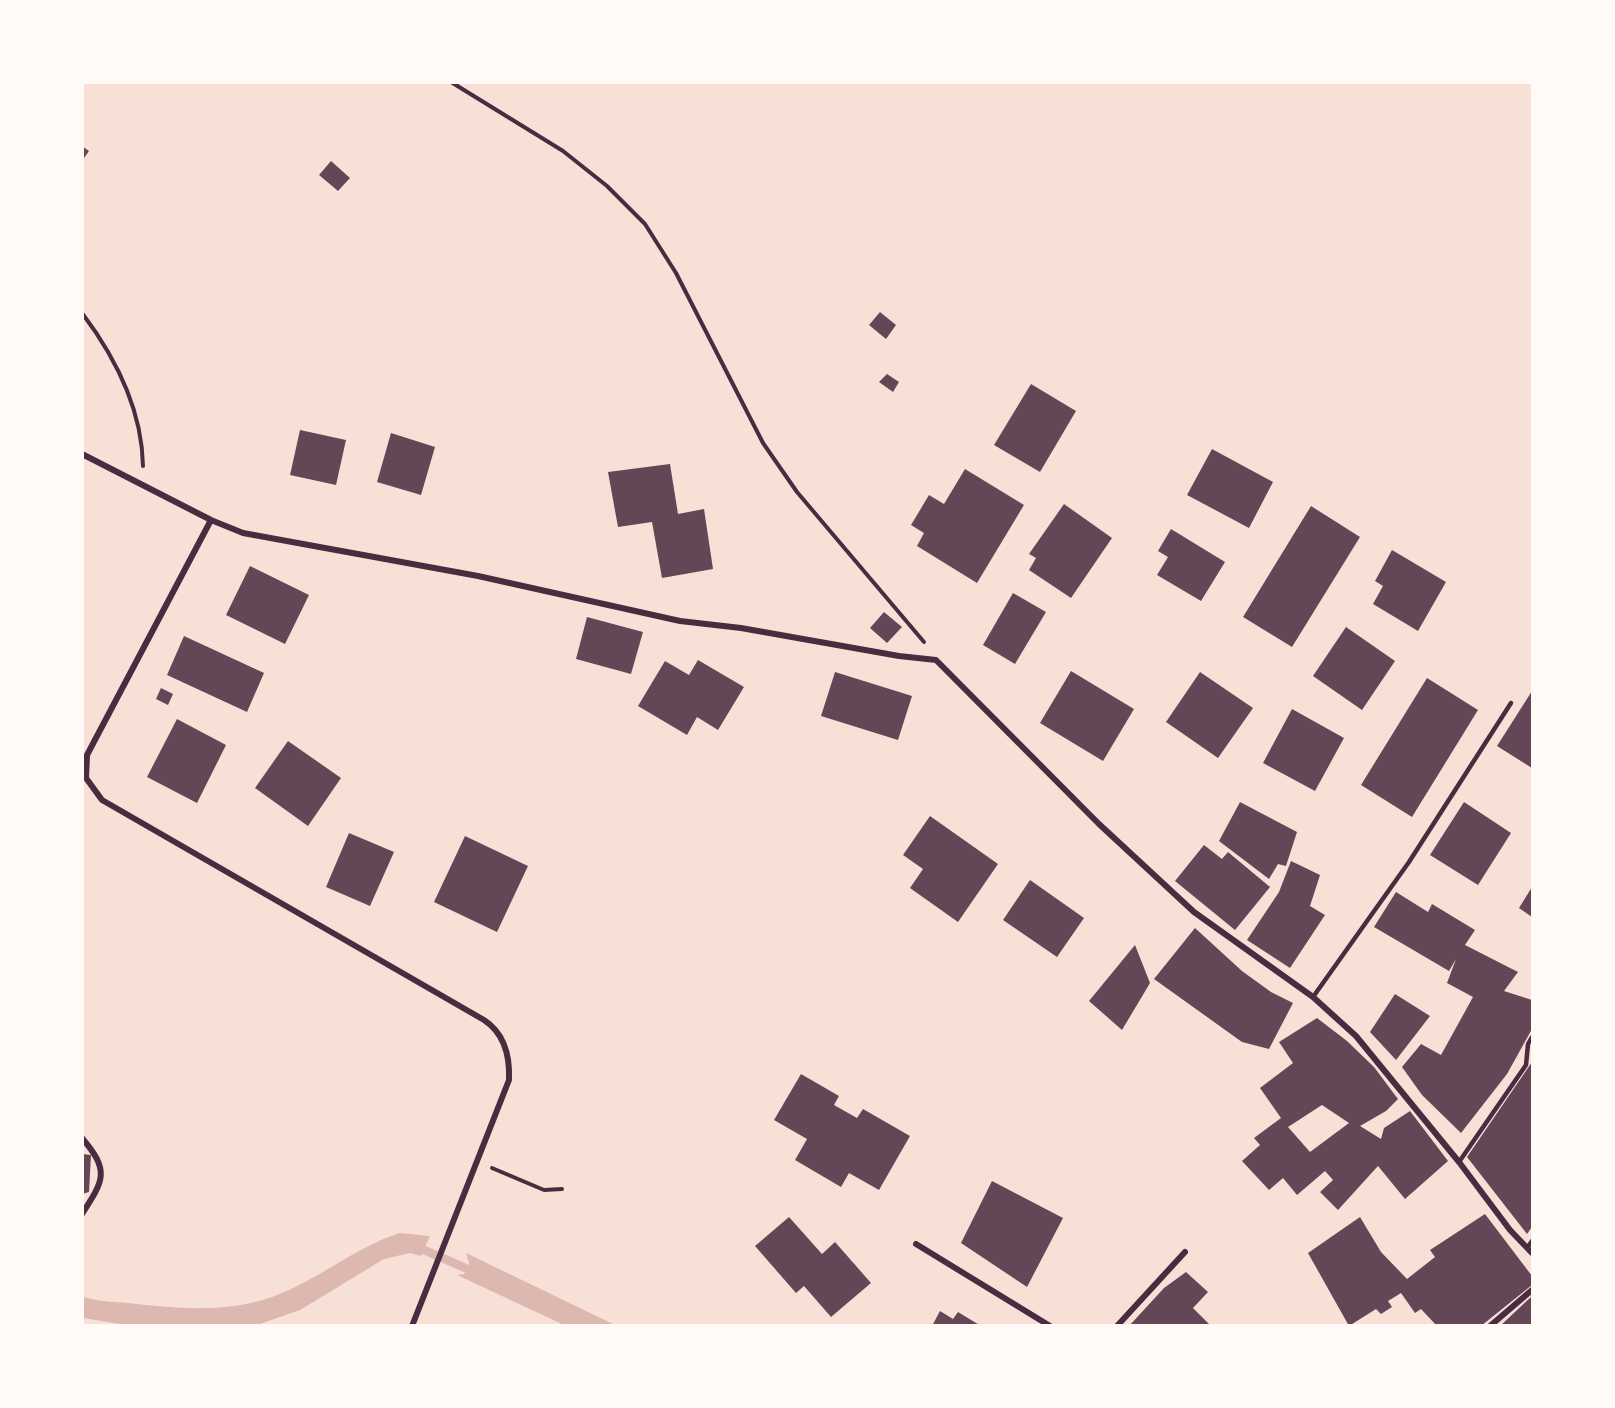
<!DOCTYPE html>
<html>
<head>
<meta charset="utf-8">
<style>
	body { margin:0 }
	#map { position:relative; width:1615px; height:1408px; overflow:hidden; background:#f7e1d7; font-family:Mulish,sans-serif }
	canvas { display:block }
	.frame { position:absolute; inset:0; border:84px solid #fffaf5; pointer-events:none }
</style>
</head>
<body>
<div id="map">
<canvas width="1615" height="1408"></canvas>
<div class="frame"></div>
</div>
<script>
const g = document.querySelector('canvas').getContext('2d');
g.lineJoin = 'round';
function fillPath(path, color) {
  g.fillStyle = color;
  g.fill(path, 'evenodd');
}
function stroke(path, color, width, dash) {
  g.strokeStyle = color;
  g.lineWidth = width;
  g.lineCap = dash ? 'butt' : 'round';
  g.setLineDash(dash || []);
  g.stroke(path);
}
fillPath(new Path2D(`
	M 400,1233 L 430,1236 L 421,1256 L 410,1253 L 384,1259 L 300,1310 L 257,1325 L 132,1326 L 83,1318 L 83,1297 C 97,1301 113,1302 128,1303 C 179,1309 234,1314 282,1293 C 323,1276 358,1246 400,1233 Z
	M 466,1253 L 613,1324 L 616,1325 L 564,1325 L 457,1275 L 464,1274 L 470,1266 Z`), '#dcb8b0');
stroke(new Path2D(`
	M 415,1246 L 479,1274`), '#dcb8b0', 9);
fillPath(new Path2D(`
	M 82,146 L 89,151 L 82,161 Z
	M 331,161 L 350,178 L 338,191 L 319,175 Z
	M 880,312 L 896,325 L 886,339 L 869,325 Z
	M 887,374 L 899,382 L 893,392 L 879,382 Z
	M 1031,384 L 1076,411 L 1040,472 L 994,445 Z
	M 300,430 L 346,440 L 336,485 L 290,475 Z
	M 391,433 L 435,447 L 421,495 L 377,482 Z
	M 1212,449 L 1273,482 L 1249,528 L 1187,495 Z
	M 670,464 L 678,514 L 704,509 L 713,569 L 662,578 L 652,522 L 618,527 L 608,472 Z
	M 965,469 L 1024,505 L 977,583 L 917,546 L 924,533 L 911,525 L 929,495 L 944,504 Z
	M 1064,504 L 1112,538 L 1071,598 L 1029,570 L 1036,558 L 1029,554 Z
	M 1311,506 L 1360,537 L 1292,647 L 1243,617 Z
	M 1171,529 L 1225,562 L 1201,601 L 1157,575 L 1168,557 L 1158,551 Z
	M 1392,550 L 1446,582 L 1418,631 L 1373,604 L 1383,586 L 1375,581 Z
	M 250,566 L 309,595 L 285,644 L 226,615 Z
	M 1013,593 L 1046,612 L 1015,664 L 983,645 Z
	M 884,612 L 902,627 L 887,643 L 870,628 Z
	M 587,617 L 643,632 L 631,674 L 576,659 Z
	M 1346,627 L 1395,661 L 1362,710 L 1313,676 Z
	M 184,636 L 264,673 L 247,712 L 167,675 Z
	M 698,660 L 744,687 L 718,730 L 697,717 L 687,735 L 638,706 L 665,661 L 689,675 Z
	M 1071,671 L 1134,709 L 1103,761 L 1040,723 Z
	M 835,672 L 912,696 L 898,740 L 821,716 Z
	M 1200,672 L 1253,708 L 1218,758 L 1166,722 Z
	M 1427,678 L 1478,710 L 1412,817 L 1361,785 Z
	M 161,688 L 173,694 L 168,705 L 156,699 Z
	M 1532,691 L 1532,768 L 1497,746 Z
	M 1292,709 L 1344,738 L 1315,791 L 1263,763 Z
	M 177,719 L 226,745 L 197,803 L 147,777 Z
	M 288,741 L 341,778 L 308,826 L 255,788 Z
	M 1240,802 L 1297,832 L 1286,866 L 1278,864 L 1269,879 L 1219,841 Z
	M 1464,802 L 1511,833 L 1478,885 L 1430,855 Z
	M 930,816 L 998,864 L 958,922 L 910,888 L 923,869 L 903,855 Z
	M 349,833 L 394,852 L 370,906 L 326,887 Z
	M 465,836 L 528,866 L 497,932 L 434,902 Z
	M 1204,845 L 1222,859 L 1228,852 L 1270,887 L 1235,930 L 1175,881 Z
	M 1291,861 L 1320,875 L 1310,906 L 1325,915 L 1290,968 L 1247,940 L 1279,892 Z
	M 1030,880 L 1084,918 L 1057,957 L 1003,920 Z
	M 1532,887 L 1532,917 L 1519,908 Z
	M 1396,892 L 1428,912 L 1432,904 L 1475,930 L 1465,945 L 1518,972 L 1504,991 L 1532,1000 L 1532,1029 L 1507,1074 L 1461,1133 L 1422,1095 L 1402,1067 L 1421,1044 L 1441,1055 L 1473,997 L 1447,983 L 1456,959 L 1449,971 L 1374,927 Z
	M 1195,928 L 1242,971 L 1271,992 L 1293,1003 L 1269,1049 L 1242,1042 L 1154,979 Z
	M 1135,945 L 1150,983 L 1122,1030 L 1089,1001 Z
	M 1395,994 L 1430,1016 L 1396,1060 L 1370,1032 Z
	M 1317,1018 L 1347,1041 L 1374,1067 L 1398,1099 L 1386,1111 L 1360,1126 L 1381,1139 L 1384,1128 L 1410,1111 L 1448,1161 L 1405,1199 L 1378,1166 L 1338,1210 L 1320,1192 L 1333,1180 L 1325,1171 L 1297,1195 L 1283,1178 L 1269,1190 L 1242,1161 L 1260,1145 L 1254,1138 L 1281,1118 L 1260,1088 L 1293,1063 L 1279,1042 ZM 1322,1105 L 1349,1123 L 1310,1152 L 1288,1127 Z
	M 1532,1062 L 1532,1227 L 1527,1234 L 1467,1157 Z
	M 801,1074 L 839,1096 L 834,1105 L 857,1118 L 863,1109 L 910,1136 L 879,1190 L 849,1173 L 841,1187 L 795,1160 L 807,1139 L 774,1120 Z
	M 82,1154 L 91,1155 L 89,1192 L 82,1194 Z
	M 992,1181 L 1063,1218 L 1027,1287 L 961,1243 Z
	M 1485,1214 L 1532,1276 L 1532,1285 L 1481,1326 L 1437,1326 L 1421,1309 L 1415,1313 L 1401,1293 L 1388,1301 L 1392,1307 L 1381,1314 L 1376,1309 L 1349,1326 L 1308,1253 L 1360,1217 L 1381,1252 L 1407,1279 L 1435,1257 L 1430,1250 Z
	M 789,1217 L 822,1254 L 835,1242 L 871,1283 L 831,1317 L 804,1286 L 796,1293 L 755,1246 Z
	M 1186,1272 L 1208,1292 L 1193,1308 L 1211,1326 L 1129,1326 L 1164,1288 Z
	M 1532,1296 L 1532,1326 L 1500,1326 Z
	M 940,1311 L 953,1319 L 958,1312 L 981,1326 L 932,1326 Z`), '#644757');
stroke(new Path2D(`
	M 451,82 L 563,151 L 607,186 L 645,224 L 676,273 L 763,443 L 797,492 L 924,642
	M 82,313 C 116,358 142,409 143,466
	M 492,1168 L 544,1190 L 562,1189`), '#4a2c40', 4);
stroke(new Path2D(`
	M 1313,997 L 1409,862 L 1511,703
	M 1459,1162 L 1526,1065 L 1528,1044 L 1532,1037
	M 1527,1248 L 1532,1241`), '#4a2c40', 4.5);
stroke(new Path2D(`
	M 82,454 L 211,520 L 243,533 L 478,576 L 680,621 L 741,628 L 899,656 L 936,660 L 1099,824 L 1194,912 L 1313,997 L 1356,1036 L 1459,1162 L 1510,1230 L 1532,1253
	M 211,520 L 87,755 L 86,778 L 102,800 L 484,1020 C 504,1033 510,1056 509,1080 L 412,1326
	M 82,1138 C 110,1171 104,1180 82,1214
	M 916,1244 L 1050,1326
	M 1117,1326 L 1185,1252
	M 1490,1326 L 1532,1290`), '#4a2c40', 6);
</script>
</body>
</html>
